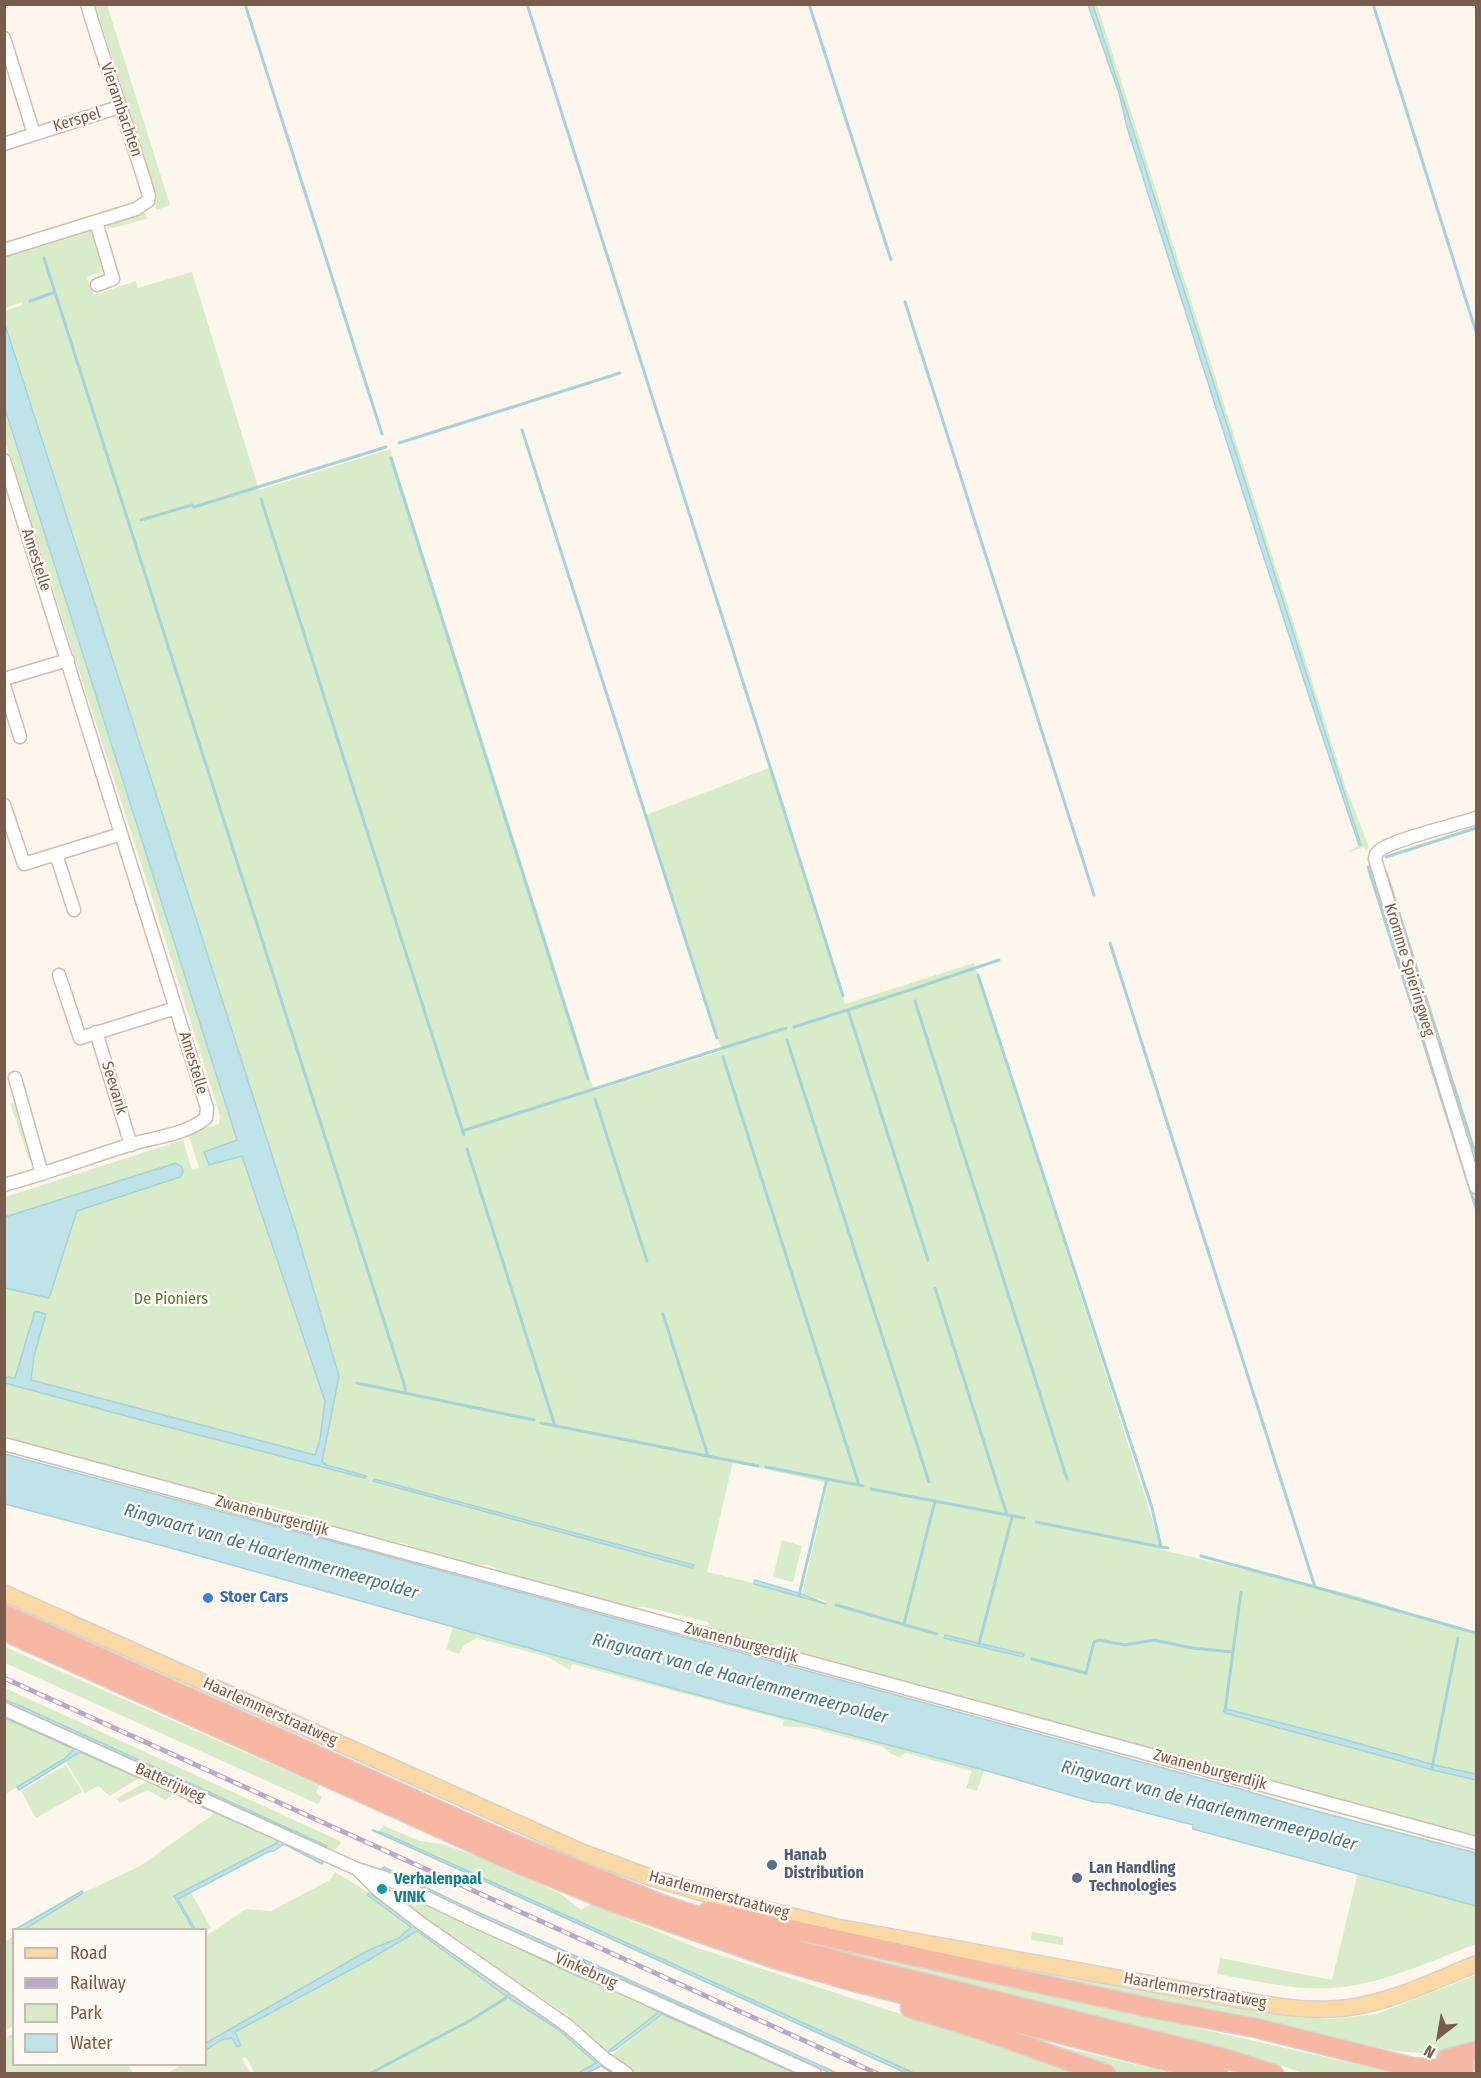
<!DOCTYPE html>
<html>
<head>
<meta charset="utf-8">
<style>
	body { margin:0 }
	#map { position:relative; width:1481px; height:2078px; overflow:hidden; background:#fdf6ec; font-family:"Fira Sans Condensed",sans-serif }
	canvas { display:block }
	.frame { position:absolute; inset:0; border:6px solid #7a5c4d; pointer-events:none }
	.legend { position:absolute; left:12px; top:1928px; width:195px; height:138px; box-sizing:border-box; background:#fffaf3; border:2px solid #cabbb1; margin:0; padding:8px 10px; list-style:none; font-size:18px; color:#7a5c4d }
	.legend li { display:flex; align-items:center; gap:12px; height:30px }
	.legend b { width:30px; border:2px solid #cabbb1 }
	.north { position:absolute; left:1409px; top:2006px; width:60px; height:60px; -webkit-text-stroke:4px #fffaf3; paint-order:stroke; rotate:211deg; font-size:16px; font-weight:700; line-height:24px; text-align:center; color:#7a5c4d }
	.north::after { content:''; display:block; margin:auto; width:21px; height:27px; background:#7a5c4d; clip-path:polygon(50% 0,100% 100%,50% 72%,0 100%) }
</style>
</head>
<body>
<div id="map">
<canvas width="1481" height="2078"></canvas>
<div class="frame"></div>
<ul class="legend">
<li><b style="height:8px;background:#fbd9a5"></b>Road</li>
<li><b style="height:8px;background:#b9a8c9"></b>Railway</li>
<li><b style="height:16px;background:#d8ecc9"></b>Park</li>
<li><b style="height:16px;background:#bfe3e8"></b>Water</li>
</ul>
<div class="north">N</div>
</div>
<script>
const g = document.querySelector('canvas').getContext('2d');
g.lineJoin = 'round';
function fillPath(path, color) {
  g.fillStyle = color;
  g.fill(path, 'evenodd');
}
function stroke(path, color, width, dash) {
  g.strokeStyle = color;
  g.lineWidth = width;
  g.lineCap = dash ? 'butt' : 'round';
  g.setLineDash(dash || []);
  g.stroke(path);
}
function write(font, color, halo, rows, align = 'center') {
  g.font = font + ' "Fira Sans Condensed",sans-serif';
  g.lineWidth = 5;
  g.setLineDash([]);
  g.textBaseline = 'middle';
  g.strokeStyle = halo;
  g.fillStyle = color;
  for (const [text, x, y, turn = 0] of rows) {
    g.save();
    g.translate(x, y);
    g.rotate((+turn || 0) * Math.PI / 180);
    g.textAlign = isNaN(turn) ? turn : align;
    if (halo) g.strokeText(text, 0, 0);
    g.fillText(text, 0, 0);
    g.restore();
  }
}
fillPath(new Path2D(`
	M 95,5 L 107,5 L 170,205 L 157,210 L 142,150 Z
	M 1093,5 L 1097,5 L 1345,785 L 1369,847 L 1366,850 L 1364,847 L 1349,852 L 1360,844 Z
	M 145,213 L 147,219 L 108,229 L 106,224 Z
	M 91,231 L 103,270 L 87,278 L 94,295 L 136,281 L 138,288 L 192,272 L 259,490 L 390,449 L 594,1091 L 722,1051 L 646,815 L 772,767 L 845,1004 L 974,963 L 1162,1550 L 1354,1595 L 1476,1634 L 1476,1774 L 1434,1765 L 1336,1737 L 1226,1709 L 1224,1711 L 1433,1770 L 1476,1780 L 1476,1837 L 1207,1766 L 1196,1758 L 1191,1761 L 711,1629 L 708,1622 L 645,1607 L 634,1607 L 501,1574 C 495,1565 484,1562 474,1567 L 422,1552 C 413,1545 401,1541 389,1543 L 320,1525 L 312,1517 L 252,1501 L 242,1503 L 46,1449 L 5,1439 L 5,1383 L 141,1420 L 365,1477 L 365,1476 L 322,1462 L 338,1383 L 296,1230 L 5,321 L 4,311 L 22,305 L 22,302 L 5,308 L 5,257 ZM 733,1462 L 828,1483 L 802,1594 L 826,1601 L 826,1604 L 745,1581 L 707,1572 ZM 373,1479 L 694,1565 L 692,1568 L 374,1481 ZM 917,1629 L 1024,1654 L 1024,1656 Z
	M 4,409 L 237,1141 L 204,1152 L 207,1156 L 244,1154 L 330,1402 L 318,1459 L 25,1382 L 43,1313 L 35,1312 L 15,1378 L 5,1377 L 5,1288 L 39,1296 L 70,1209 L 176,1163 L 5,1217 L 5,1197 L 183,1140 L 192,1170 L 199,1168 L 188,1132 L 219,1124 L 220,1116 L 149,888 L 5,441 Z
	M 10,1103 L 15,1103 L 33,1159 L 29,1160 Z
	M 782,1540 L 802,1546 L 793,1582 L 773,1577 Z
	M 453,1627 L 679,1690 L 984,1770 L 977,1791 L 966,1788 L 972,1771 L 906,1753 L 900,1757 L 891,1754 L 883,1747 L 810,1728 L 783,1726 L 784,1720 L 572,1664 L 570,1670 L 548,1657 L 477,1638 L 464,1645 L 459,1654 L 446,1649 Z
	M 5,1647 L 319,1785 L 316,1793 L 322,1797 L 318,1804 L 5,1663 Z
	M 5,1688 L 340,1841 L 341,1843 L 335,1850 L 329,1850 L 5,1706 Z
	M 5,1718 L 74,1749 L 64,1759 L 5,1794 Z
	M 80,1752 L 139,1778 L 110,1796 L 98,1786 L 85,1793 L 66,1762 Z
	M 66,1765 L 82,1792 L 36,1818 L 21,1791 Z
	M 149,1780 L 178,1792 L 165,1800 L 148,1790 L 120,1803 L 116,1799 Z
	M 215,1813 L 276,1839 L 277,1843 L 174,1896 L 193,1929 L 25,1930 L 83,1893 L 140,1866 Z
	M 384,1826 L 420,1841 L 441,1844 L 482,1857 L 561,1894 L 581,1910 L 591,1904 L 695,1947 L 1081,2073 L 914,2073 L 379,1831 Z
	M 335,1872 L 369,1893 L 367,1896 L 412,1927 L 399,1938 L 367,1951 L 206,2043 L 206,1936 L 246,1909 L 271,1911 L 330,1880 Z
	M 1358,1873 L 1476,1906 L 1476,1944 C 1430,1961 1382,1985 1331,1988 C 1294,1991 1254,1980 1217,1974 L 1220,1958 L 1332,1980 Z
	M 385,1886 L 517,1949 L 523,1950 L 573,1974 L 636,2000 L 660,2012 L 603,2054 L 534,1997 L 568,2018 L 569,2016 L 452,1939 L 384,1889 Z
	M 190,1891 L 211,1928 L 206,1931 L 206,1930 L 195,1929 L 178,1899 Z
	M 765,1930 L 1382,2070 L 1400,2073 L 1304,2073 L 1257,2058 L 1126,2024 L 842,1955 Z
	M 417,1931 L 506,1996 L 559,2030 L 597,2063 L 578,2074 L 255,2074 L 246,2057 L 242,2059 L 250,2073 L 166,2074 L 181,2065 L 206,2064 L 206,2050 L 221,2040 L 232,2038 L 241,2045 L 235,2033 L 367,1961 Z
	M 1032,1932 L 1063,1937 L 1063,1945 L 1031,1940 Z
	M 13,1936 L 13,2026 L 5,2030 L 5,1942 Z
	M 902,1946 L 1307,2017 L 1330,2019 L 1377,2014 L 1476,1975 L 1476,2045 L 1438,2054 L 1394,2051 L 1258,2020 L 1157,2002 Z
	M 662,2014 L 795,2073 L 634,2073 L 609,2057 Z
	M 13,2034 L 14,2064 L 128,2065 L 133,2073 L 5,2073 L 4,2038 Z
	M 1014,2038 L 1057,2046 L 1171,2073 L 1114,2073 Z`), '#d8ecc9');
const water = new Path2D(`
	M 1088,5 L 1093,5 L 1361,845 L 1359,845 C 1278,607 1203,367 1127,127 L 1119,93 Z
	M 4,321 L 296,1230 L 339,1376 L 322,1462 L 327,1465 L 366,1476 L 365,1478 L 141,1420 L 5,1383 L 5,1377 L 15,1378 L 35,1311 L 46,1314 L 34,1356 L 31,1380 L 315,1455 L 320,1440 L 325,1401 L 242,1156 L 209,1165 L 204,1152 L 237,1140 L 5,409 Z
	M 176,1163 L 182,1167 L 183,1172 L 180,1177 L 77,1211 L 49,1298 L 5,1288 L 5,1217 Z
	M 5,1454 L 361,1549 L 1240,1789 L 1301,1807 L 1476,1853 L 1476,1906 L 1193,1829 L 1193,1825 L 1109,1803 L 1094,1802 L 984,1770 L 679,1690 L 171,1548 L 5,1504 Z
	M 374,1479 L 694,1565 L 692,1568 L 373,1481 Z
	M 755,1580 L 802,1594 L 826,1604 L 754,1584 Z
	M 945,1635 L 1024,1654 L 1023,1657 L 944,1638 Z
	M 5,1700 L 23,1707 L 327,1846 L 304,1837 L 5,1702 Z
	M 1226,1709 L 1336,1737 L 1434,1765 L 1476,1774 L 1476,1780 L 1433,1770 L 1225,1713 L 1223,1711 Z
	M 5,1715 L 141,1775 L 139,1778 L 80,1752 L 19,1790 L 17,1787 L 64,1759 L 74,1749 L 5,1718 Z
	M 191,1799 L 324,1860 L 322,1864 L 284,1844 L 274,1851 L 268,1852 L 178,1899 L 195,1929 L 193,1929 L 174,1896 L 277,1843 L 276,1839 L 188,1801 Z
	M 372,1830 L 386,1834 L 914,2073 L 906,2073 Z
	M 384,1867 L 462,1905 L 837,2073 L 830,2073 L 687,2008 L 455,1905 L 384,1869 L 382,1868 Z
	M 82,1891 L 83,1893 L 25,1929 L 16,1929 Z
	M 369,1893 L 562,2030 L 599,2061 L 617,2073 L 612,2073 L 601,2066 L 587,2073 L 578,2073 L 596,2063 L 559,2030 L 506,1996 L 417,1931 L 367,1961 L 235,2032 L 241,2045 L 237,2047 L 232,2038 L 221,2040 L 206,2050 L 206,2043 L 367,1951 L 399,1938 L 411,1927 L 367,1895 Z
	M 444,1913 L 801,2073 L 795,2073 L 662,2014 L 615,2050 L 607,2052 L 659,2012 L 636,2000 L 573,1974 Z`);
fillPath(water, '#bfe3e8');
stroke(water, '#a5d3da', 1.5);
stroke(new Path2D(`
	M 245,4 L 382,434
	M 527,4 L 843,996
	M 809,4 L 891,260
	M 1373,4 L 1476,332
	M 44,258 L 405,1387 L 405,1393
	M 30,301 L 55,292
	M 905,302 L 1094,895
	M 522,430 L 717,1038
	M 399,443 L 620,373
	M 391,458 L 588,1079
	M 261,499 L 464,1135
	M 141,520 L 192,505 L 194,507 L 386,447
	M 1386,857 L 1476,828
	M 1368,867 L 1476,1208
	M 1386,872 L 1476,1156
	M 1110,943 L 1315,1587 L 1476,1633
	M 978,975 L 1152,1508 L 1161,1547 L 1168,1548
	M 915,1001 L 1067,1479
	M 848,1010 L 928,1260
	M 794,1027 L 910,990 L 999,960
	M 787,1040 L 929,1482
	M 723,1057 L 859,1485
	M 595,1099 L 647,1261
	M 462,1131 L 786,1028
	M 467,1149 L 555,1426
	M 935,1288 L 1007,1515
	M 663,1314 L 708,1456
	M 357,1383 L 534,1420
	M 541,1423 L 758,1466
	M 766,1467 L 863,1486
	M 871,1489 L 1024,1518
	M 1036,1522 L 1161,1547
	M 1201,1556 L 1315,1587
	M 799,1595 L 827,1479
	M 836,1605 L 937,1634
	M 904,1624 L 935,1501
	M 979,1644 L 1012,1517
	M 1032,1659 L 1086,1673 L 1094,1642 L 1099,1640 L 1125,1645 L 1154,1640 L 1192,1648 L 1233,1652
	M 1225,1711 L 1241,1592
	M 1432,1768 L 1458,1638
	M 369,2074 L 471,2020 L 509,1996`), '#a5d3da', 3);
const minor = new Path2D(`
	M 4,38 L 34,134
	M 4,144 L 119,107
	M 96,222 L 113,279 L 97,285
	M 4,250 L 136,209 L 148,201 L 149,196 C 130,131 106,69 87,4
	M 4,460 L 207,1108 L 206,1118 C 187,1134 156,1137 132,1144 C 90,1157 48,1173 4,1185
	M 4,679 L 68,660
	M 4,685 L 20,737
	M 4,805 L 24,864 L 121,834
	M 1476,818 C 1456,825 1393,839 1379,851 C 1375,854 1376,855 1375,859 L 1476,1187
	M 56,854 L 74,910
	M 59,975 L 80,1038 L 176,1008
	M 96,1032 L 131,1145
	M 15,1078 L 42,1174
	M 4,1444 L 1476,1843
	M 4,1709 L 357,1869 L 388,1879 L 479,1923 L 815,2074
	M 358,1870 L 378,1890 L 422,1924 L 568,2026 L 604,2058 L 627,2074`);
const major = new Path2D(`
	M 4,1593 L 582,1852 L 652,1878 L 731,1901 L 837,1927 L 1235,1999 C 1267,2004 1299,2011 1332,2009 C 1382,2007 1430,1982 1476,1964`);
const highway = new Path2D(`
	M 4,1614 L 509,1842 L 664,1905 L 802,1951 L 873,1970 L 1220,2057 L 1274,2074
	M 4,1631 L 519,1864 L 612,1902 L 775,1959 L 851,1981 L 1218,2074
	M 708,1911 L 1160,2010 L 1256,2028 L 1412,2067 L 1436,2069 L 1465,2066
	M 910,2008 L 984,2031 L 1106,2074
	M 1446,2059 L 1476,2051`);
stroke(minor, '#d1beb0', 15);
stroke(major, '#dad1cd', 18);
stroke(highway, '#dad1cd', 21);
stroke(minor, '#fff', 12);
stroke(major, '#fbd9a5', 15);
stroke(highway, '#f7b7a3', 18);
const rail = new Path2D(`
	M 4,1678 L 878,2074`);
stroke(rail, '#b9a8c9', 5);
stroke(rail, '#fffaf3', 3, [9]);
for (const [x, y, r, color] of [
	[208,1598,6,"#3f7fe0"],
	[772,1865,6,"#5c6f8a"],
	[1077,1878,6,"#5c6f8a"],
	[382,1889,6,"#0f9aa8"]
]) {
  const dot = new Path2D();
  dot.arc(x, y, r, 0, 2 * Math.PI);
  g.fillStyle = color;
  g.fill(dot);
  stroke(dot, '#fffaf3', 2);
}
write('16px', '#7a5c4d', '#fffaf3', [
	["Vierambachten",121,110,71],
	["Kerspel",77,120,-17],
	["Amestelle",36,560,72],
	["Kromme Spieringweg",1409,970,73],
	["Amestelle",193,1063,73],
	["Seevank",114,1088,73],
	["Zwanenburgerdijk",272,1516,15],
	["Zwanenburgerdijk",741,1643,15],
	["Haarlemmerstraatweg",270,1712,24],
	["Zwanenburgerdijk",1210,1770,15],
	["Batterijweg",170,1783,24],
	["Haarlemmerstraatweg",719,1895,15],
	["Vinkebrug",586,1971,24],
	["Haarlemmerstraatweg",1195,1991,10]
]);
write('16px', '#537a41', '#fffaf3', [
	["De Pioniers",171,1300]
]);
write('bold 16px', '#366cbe', '#fffaf3', [
	["Stoer Cars",220,1598]
], 'left');
write('bold 16px', '#4e5e75', '#fffaf3', [
	["Hanab",784,1856],
	["Distribution",784,1874],
	["Lan Handling",1089,1869],
	["Technologies",1089,1887]
], 'left');
write('bold 16px', '#0d838f', '#fffaf3', [
	["Verhalenpaal",394,1880],
	["VINK",394,1898]
], 'left');
write('italic 18px', '#437c86', '#fffaf3', [
	["Ringvaart van de Haarlemmermeerpolder",271,1552,16],
	["Ringvaart van de Haarlemmermeerpolder",740,1679,15],
	["Ringvaart van de Haarlemmermeerpolder",1209,1806,15]
]);
</script>
</body>
</html>
